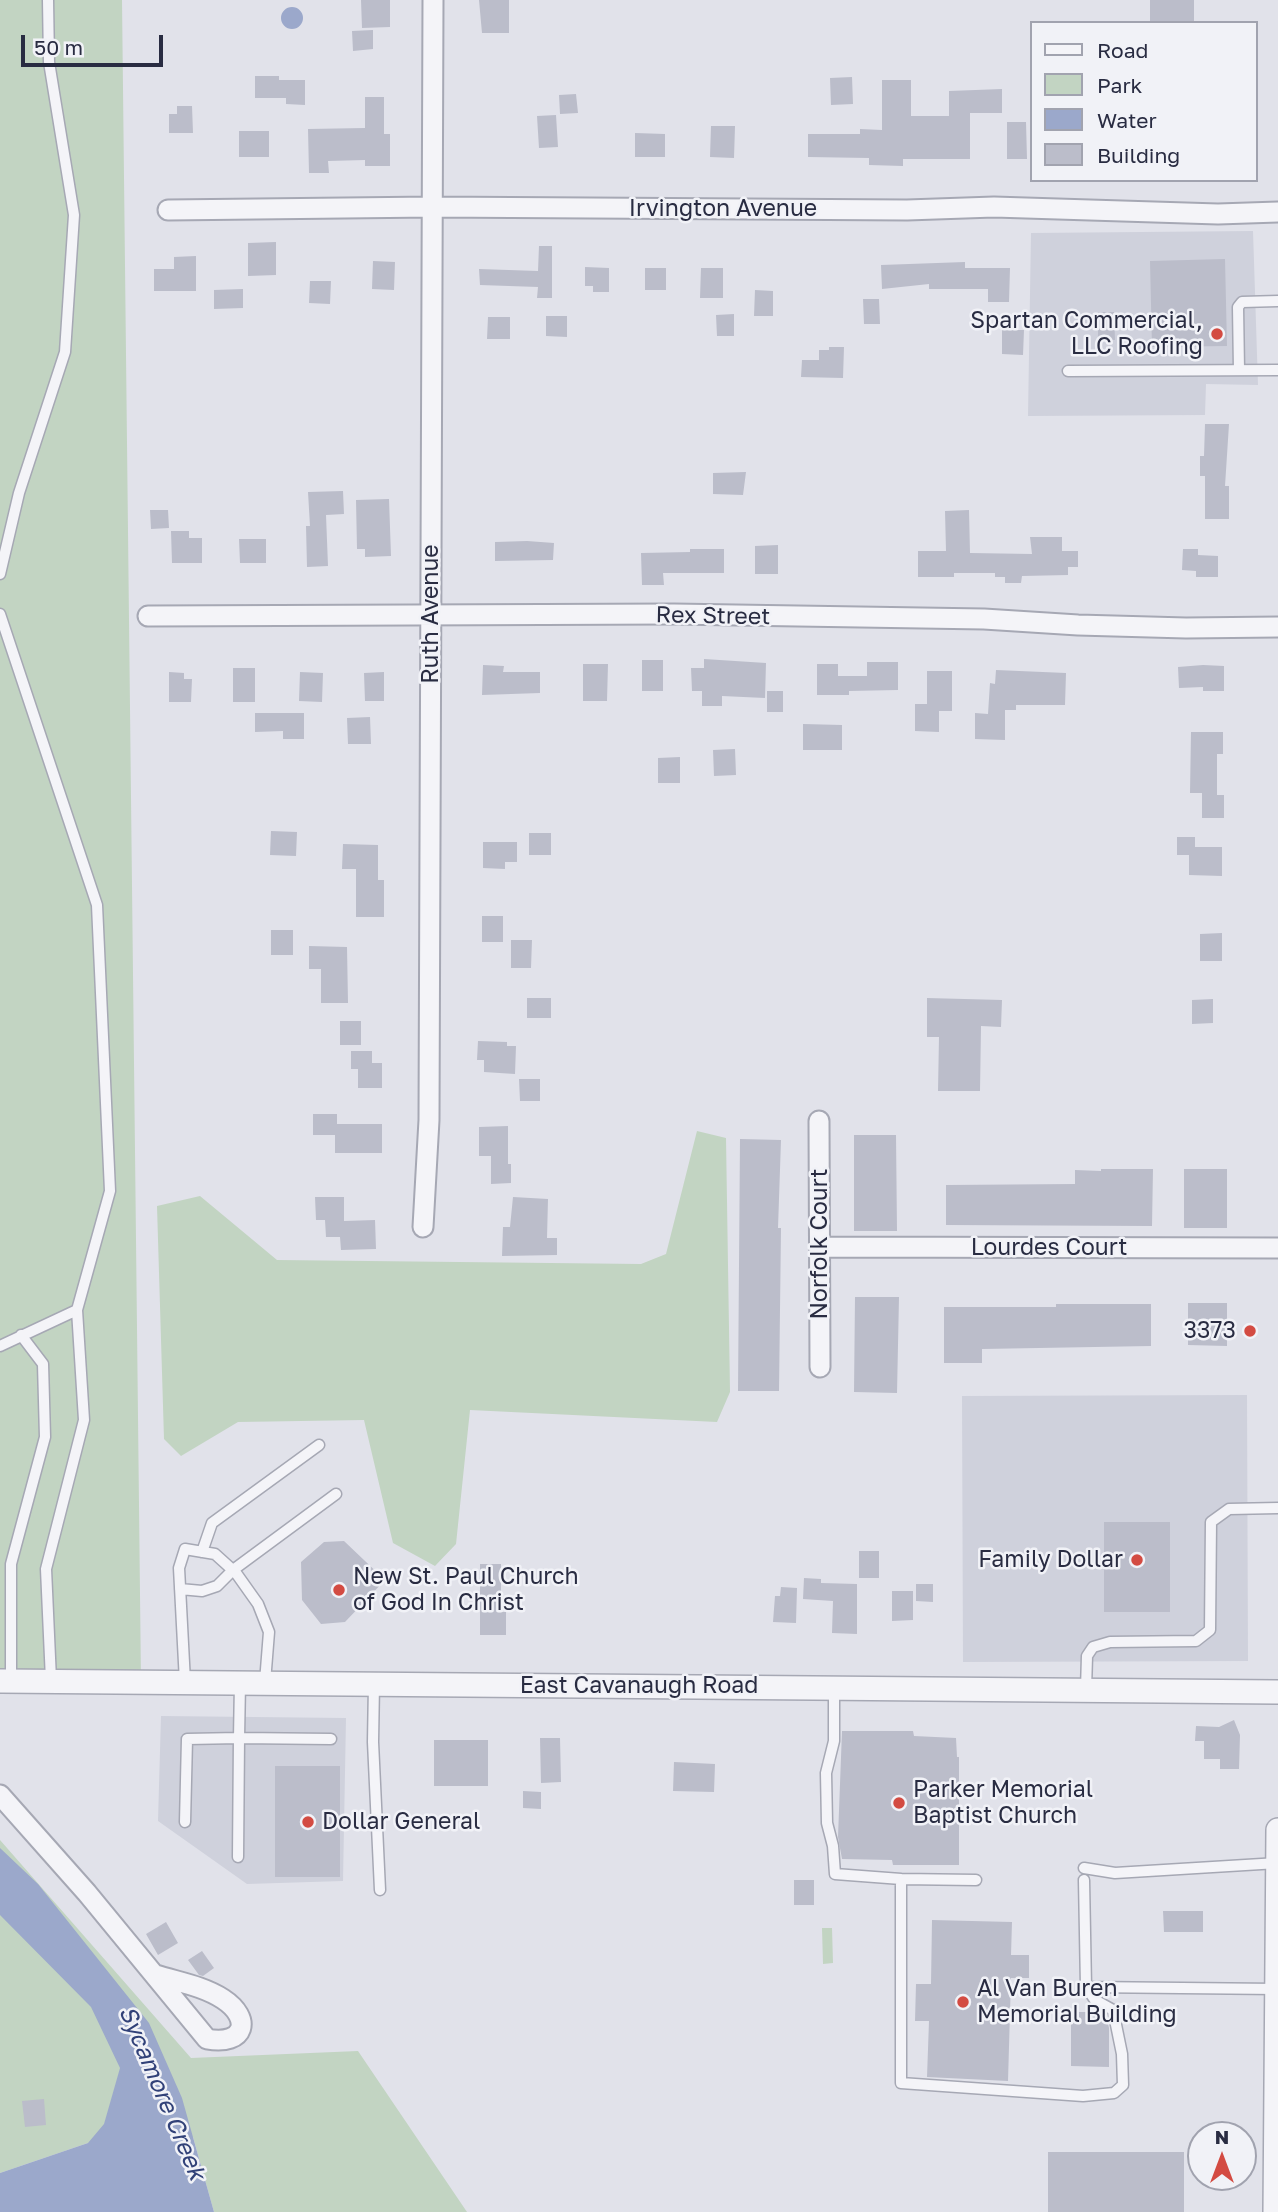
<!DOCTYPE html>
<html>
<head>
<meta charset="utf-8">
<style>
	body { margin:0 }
	#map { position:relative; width:1278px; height:2212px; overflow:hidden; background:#e1e2ea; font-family:"Golos Text",sans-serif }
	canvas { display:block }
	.legend { position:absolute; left:1030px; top:21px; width:228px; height:161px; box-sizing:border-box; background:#f1f2f7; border:2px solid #a1a3af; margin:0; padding:9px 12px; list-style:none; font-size:21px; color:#292c42 }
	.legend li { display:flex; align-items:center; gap:14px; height:35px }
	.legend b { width:35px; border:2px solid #a1a3af }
	.north { position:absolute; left:1187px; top:2121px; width:70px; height:70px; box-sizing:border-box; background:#f1f2f7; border:2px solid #a1a3af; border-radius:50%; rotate:0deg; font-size:19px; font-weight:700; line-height:28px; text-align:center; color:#292c42 }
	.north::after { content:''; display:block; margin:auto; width:24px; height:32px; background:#d34b42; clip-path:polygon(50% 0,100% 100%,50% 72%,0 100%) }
	.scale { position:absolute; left:21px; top:35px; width:142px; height:32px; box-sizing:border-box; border:4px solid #292c42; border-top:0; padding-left:9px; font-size:21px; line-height:24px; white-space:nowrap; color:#292c42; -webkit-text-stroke:5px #f1f2f7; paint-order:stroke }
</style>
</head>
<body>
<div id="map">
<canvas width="1278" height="2212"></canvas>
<ul class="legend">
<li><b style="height:9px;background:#f4f4f8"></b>Road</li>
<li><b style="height:19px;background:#c2d4c2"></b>Park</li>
<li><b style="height:19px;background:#9ba8cb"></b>Water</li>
<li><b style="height:19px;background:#bbbdca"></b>Building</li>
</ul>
<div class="north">N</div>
<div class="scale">50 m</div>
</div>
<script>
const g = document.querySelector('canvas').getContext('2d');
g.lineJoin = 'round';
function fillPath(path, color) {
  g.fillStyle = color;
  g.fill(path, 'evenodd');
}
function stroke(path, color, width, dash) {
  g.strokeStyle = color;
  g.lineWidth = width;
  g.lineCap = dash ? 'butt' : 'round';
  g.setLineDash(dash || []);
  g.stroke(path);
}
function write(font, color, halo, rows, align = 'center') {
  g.font = font + ' "Golos Text",sans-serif';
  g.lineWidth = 5;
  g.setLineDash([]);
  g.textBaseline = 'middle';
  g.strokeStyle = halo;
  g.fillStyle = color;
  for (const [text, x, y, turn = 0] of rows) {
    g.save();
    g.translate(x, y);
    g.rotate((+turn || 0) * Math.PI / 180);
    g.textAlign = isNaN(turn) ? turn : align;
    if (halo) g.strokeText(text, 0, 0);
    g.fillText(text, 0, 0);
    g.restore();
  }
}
fillPath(new Path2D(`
	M 1253,231 L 1258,385 L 1206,384 L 1205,415 L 1028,416 L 1031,233 Z
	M 1247,1395 L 1248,1661 L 963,1662 L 962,1396 Z
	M 161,1716 L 346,1718 L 343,1881 L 247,1884 L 158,1821 Z`), '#cfd1dc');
fillPath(new Path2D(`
	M 0,0 L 122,0 L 141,1682 L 0,1682 Z
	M 697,1131 L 726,1138 L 730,1392 L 717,1422 L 470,1410 L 456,1544 L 435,1566 L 393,1543 L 364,1420 L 238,1422 L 181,1456 L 164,1439 L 157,1206 L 200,1196 L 277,1260 L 641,1264 L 666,1254 Z
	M 0,1840 L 191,2058 L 358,2051 L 467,2212 L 214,2212 L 193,2137 L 88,2143 L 0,2173 Z
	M 822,1928 L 832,1928 L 833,1963 L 823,1964 Z`), '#c2d4c2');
fillPath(new Path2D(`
	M281 18a11 11 0 1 1 22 0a11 11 0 1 1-22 0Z
	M 0,1848 L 38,1884 L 149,2023 L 182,2098 L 214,2212 L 0,2212 L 0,2173 L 88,2143 L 104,2124 L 120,2068 L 91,2007 L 0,1915 Z`), '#9ba8cb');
fillPath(new Path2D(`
	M 361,0 L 390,0 L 390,27 L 362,28 Z
	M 479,0 L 509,0 L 509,33 L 482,33 Z
	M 1150,0 L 1194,0 L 1194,23 L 1150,23 Z
	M 373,30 L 373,49 L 353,51 L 352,31 Z
	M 255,76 L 279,76 L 279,80 L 305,80 L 305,105 L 286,104 L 286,98 L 255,98 Z
	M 852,77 L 853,104 L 831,105 L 830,78 Z
	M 882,80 L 911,80 L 911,116 L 949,116 L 949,91 L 1002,89 L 1002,113 L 970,113 L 970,159 L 903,159 L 903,166 L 869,165 L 869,158 L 808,157 L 808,134 L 860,134 L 860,129 L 882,130 Z
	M 576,94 L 578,113 L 560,114 L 559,95 Z
	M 365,97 L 384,97 L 384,134 L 390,134 L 390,166 L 365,166 L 365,160 L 328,161 L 329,173 L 309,173 L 308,129 L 365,128 Z
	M 177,106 L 192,106 L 193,133 L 169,133 L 169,114 L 177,114 Z
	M 556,115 L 558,147 L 539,148 L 537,116 Z
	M 1007,122 L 1026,122 L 1027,159 L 1007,159 Z
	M 711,126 L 735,126 L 734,158 L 710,157 Z
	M 239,131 L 269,131 L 269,157 L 239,157 Z
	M 635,133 L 665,134 L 665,157 L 635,157 Z
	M 276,242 L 276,275 L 248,276 L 248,243 Z
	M 539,246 L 552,246 L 552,298 L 537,298 L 538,287 L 480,285 L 479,269 L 538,271 Z
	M 196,256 L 196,291 L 154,291 L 154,269 L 174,269 L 174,257 Z
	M 1225,259 L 1227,346 L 1152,347 L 1150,261 Z
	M 373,261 L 395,262 L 394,290 L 372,289 Z
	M 965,262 L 965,268 L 1010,268 L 1009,302 L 988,302 L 988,289 L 929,289 L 929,284 L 882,289 L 881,265 Z
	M 585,267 L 609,268 L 609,292 L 593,292 L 593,286 L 585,286 Z
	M 645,268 L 666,268 L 666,290 L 645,290 Z
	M 701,268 L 723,268 L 723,298 L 700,298 Z
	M 310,281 L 331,281 L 330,304 L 309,303 Z
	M 243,289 L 243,308 L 214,309 L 214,290 Z
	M 755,290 L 773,291 L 773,316 L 754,316 Z
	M 863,299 L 879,299 L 880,324 L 864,324 Z
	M 1098,312 L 1114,312 L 1115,340 L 1098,340 Z
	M 734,314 L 734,336 L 717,336 L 716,315 Z
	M 546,316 L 567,316 L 567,337 L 546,336 Z
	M 488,317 L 510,317 L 510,339 L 487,339 Z
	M 1002,330 L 1024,330 L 1023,355 L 1002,354 Z
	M 829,347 L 844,347 L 843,378 L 801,377 L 802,360 L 819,360 L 819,350 L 829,350 Z
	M 1205,424 L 1229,424 L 1225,486 L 1229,486 L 1229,519 L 1205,519 L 1205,476 L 1200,476 L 1200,456 L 1204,456 Z
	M 746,472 L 743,495 L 713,494 L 713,473 Z
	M 343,491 L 344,514 L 326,515 L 328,566 L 307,567 L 306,526 L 310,526 L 308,492 Z
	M 389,499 L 391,556 L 365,557 L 365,549 L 357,549 L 356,500 Z
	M 150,510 L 168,510 L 169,528 L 151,529 Z
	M 969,510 L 970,553 L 1032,554 L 1030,537 L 1062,537 L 1062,551 L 1078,551 L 1078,567 L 1068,567 L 1068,575 L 1022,576 L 1021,583 L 1005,583 L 1005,577 L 995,577 L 995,573 L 954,573 L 954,577 L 918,577 L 918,551 L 946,551 L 945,511 Z
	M 171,531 L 189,531 L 189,538 L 202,538 L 202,563 L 172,563 Z
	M 239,539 L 266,539 L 266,563 L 240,563 Z
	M 527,541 L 554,543 L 553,560 L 495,561 L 495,542 Z
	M 778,545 L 778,574 L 755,574 L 755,546 Z
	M 690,549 L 724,549 L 724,573 L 663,573 L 664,585 L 642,585 L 641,553 L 690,552 Z
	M 1183,549 L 1198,549 L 1198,555 L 1218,556 L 1218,577 L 1196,577 L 1196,571 L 1182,570 Z
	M 704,659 L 766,663 L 765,698 L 722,696 L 722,706 L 702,706 L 702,691 L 692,691 L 691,668 L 704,668 Z
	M 642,660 L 663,660 L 663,691 L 642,691 Z
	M 867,662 L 898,662 L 898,690 L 849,691 L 849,695 L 817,695 L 817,664 L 838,664 L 838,676 L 867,676 Z
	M 583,664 L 608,664 L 607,701 L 583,701 Z
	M 483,665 L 504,666 L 503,672 L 540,672 L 540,693 L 482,695 Z
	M 1203,665 L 1224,666 L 1224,691 L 1203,691 L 1203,687 L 1179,688 L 1178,667 Z
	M 233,668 L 255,668 L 255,702 L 233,702 Z
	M 996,670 L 1066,673 L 1065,705 L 1016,705 L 1016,710 L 1005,710 L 1005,740 L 975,739 L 975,713 L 988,714 L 990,683 L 995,684 Z
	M 927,671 L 952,671 L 952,711 L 939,711 L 939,732 L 915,731 L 915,704 L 927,704 Z
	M 169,672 L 184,673 L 184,679 L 192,679 L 191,702 L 169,702 Z
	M 300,672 L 323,673 L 322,702 L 299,701 Z
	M 384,672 L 384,701 L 365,701 L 364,673 Z
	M 767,691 L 783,691 L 783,712 L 767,712 Z
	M 255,713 L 304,713 L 304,739 L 283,739 L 283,731 L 255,732 Z
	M 370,717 L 371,744 L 348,744 L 347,718 Z
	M 803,724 L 842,725 L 842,750 L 803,750 Z
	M 1191,732 L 1223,732 L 1223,754 L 1217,754 L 1217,795 L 1224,795 L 1224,818 L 1202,818 L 1202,793 L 1190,793 Z
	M 735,749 L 736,775 L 714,776 L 713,750 Z
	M 680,757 L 680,783 L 658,783 L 658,758 Z
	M 271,831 L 297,832 L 296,856 L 270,855 Z
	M 529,833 L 551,833 L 551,855 L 529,855 Z
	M 1177,837 L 1195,837 L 1195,847 L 1222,847 L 1222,876 L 1189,875 L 1189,855 L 1177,855 Z
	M 483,842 L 517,842 L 517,862 L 505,862 L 505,869 L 483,868 Z
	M 343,844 L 378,845 L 378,880 L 384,880 L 384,917 L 356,917 L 356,869 L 342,869 Z
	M 482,916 L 503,916 L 503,942 L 482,942 Z
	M 271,930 L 293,930 L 293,955 L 271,955 Z
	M 1222,933 L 1222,961 L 1200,961 L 1200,934 Z
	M 511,940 L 532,940 L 531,968 L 511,968 Z
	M 309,946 L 347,947 L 348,1003 L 321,1003 L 321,969 L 309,969 Z
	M 527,998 L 551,998 L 551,1018 L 527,1018 Z
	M 927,998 L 1002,1000 L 1001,1027 L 981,1026 L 980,1091 L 938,1091 L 939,1037 L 927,1037 Z
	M 1213,999 L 1213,1023 L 1192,1024 L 1192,1000 Z
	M 340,1021 L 361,1021 L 361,1045 L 340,1045 Z
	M 478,1041 L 507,1042 L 507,1046 L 516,1046 L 515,1074 L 484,1072 L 484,1060 L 477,1060 Z
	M 351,1051 L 372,1051 L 372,1063 L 382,1063 L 382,1088 L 358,1088 L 358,1069 L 351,1069 Z
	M 519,1079 L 540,1079 L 540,1101 L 520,1101 Z
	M 313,1114 L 337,1114 L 337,1124 L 382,1124 L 382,1153 L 335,1153 L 335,1135 L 313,1135 Z
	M 508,1126 L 508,1164 L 511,1164 L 511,1183 L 491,1184 L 491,1156 L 479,1156 L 479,1127 Z
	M 854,1135 L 896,1135 L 897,1231 L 854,1231 Z
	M 740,1139 L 781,1140 L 778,1228 L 781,1228 L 779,1391 L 738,1391 Z
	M 1101,1169 L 1153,1169 L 1152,1226 L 946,1225 L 946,1185 L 1075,1184 L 1075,1170 L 1101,1171 Z
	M 1184,1169 L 1227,1169 L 1227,1228 L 1184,1228 Z
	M 315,1197 L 344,1197 L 344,1221 L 375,1220 L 376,1249 L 341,1250 L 340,1237 L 326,1237 L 325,1220 L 316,1220 Z
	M 513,1197 L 548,1199 L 547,1238 L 557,1238 L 557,1255 L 502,1256 L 503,1227 L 510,1227 Z
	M 855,1297 L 899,1297 L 897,1393 L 854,1392 Z
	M 1188,1303 L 1227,1303 L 1227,1346 L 1188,1345 Z
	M 1056,1304 L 1151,1304 L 1151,1346 L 982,1349 L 982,1363 L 944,1363 L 944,1307 L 1056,1307 Z
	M 1104,1522 L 1170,1522 L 1170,1612 L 1104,1612 Z
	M 344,1541 L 385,1580 L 345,1622 L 321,1624 L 302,1600 L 301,1562 L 324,1542 Z
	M 859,1551 L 879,1551 L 879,1578 L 859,1578 Z
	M 480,1564 L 501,1564 L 501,1612 L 506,1612 L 506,1635 L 480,1635 Z
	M 804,1578 L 821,1579 L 821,1583 L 857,1584 L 857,1634 L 832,1633 L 833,1601 L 803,1599 Z
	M 916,1584 L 933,1584 L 933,1602 L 916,1601 Z
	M 781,1587 L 797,1588 L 796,1623 L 773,1622 L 775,1596 L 780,1596 Z
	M 892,1591 L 913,1591 L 913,1620 L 892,1621 Z
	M 1234,1720 L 1240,1735 L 1239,1769 L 1220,1769 L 1220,1759 L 1204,1759 L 1204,1741 L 1195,1741 L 1196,1726 L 1219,1727 Z
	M 842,1731 L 913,1731 L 914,1736 L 956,1738 L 957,1757 L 959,1757 L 959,1865 L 893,1865 L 892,1860 L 842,1859 L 838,1837 Z
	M 540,1738 L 560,1738 L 561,1782 L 541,1783 Z
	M 434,1740 L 488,1740 L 488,1786 L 434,1786 Z
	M 674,1762 L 715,1764 L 714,1792 L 673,1791 Z
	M 275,1766 L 340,1766 L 340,1877 L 275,1877 Z
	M 523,1791 L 541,1792 L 541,1809 L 523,1808 Z
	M 794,1880 L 814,1880 L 814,1905 L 794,1905 Z
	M 1163,1911 L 1203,1911 L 1203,1932 L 1164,1932 Z
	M 932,1920 L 1012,1922 L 1011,1955 L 1029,1955 L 1029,1978 L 1011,1978 L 1008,2081 L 927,2077 L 929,2021 L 915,2021 L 916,1984 L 931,1984 Z
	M 166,1922 L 178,1943 L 158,1955 L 146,1934 Z
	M 202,1951 L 214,1968 L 203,1976 L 199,1975 L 188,1960 Z
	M 1071,2012 L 1101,2012 L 1106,2015 L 1109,2028 L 1109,2067 L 1071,2066 Z
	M 44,2099 L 46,2125 L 25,2127 L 22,2101 Z
	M 1048,2152 L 1184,2152 L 1184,2212 L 1048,2212 Z`), '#bbbdca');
const service = new Path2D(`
	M 1239,370 L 1238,307 L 1242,302 L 1278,301
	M 1068,371 L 1278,370
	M 0,574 L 19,493 L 65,352 L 74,215 L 49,62 L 48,0
	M 0,614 L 97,905 L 110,1191 L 77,1310 L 84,1420 L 46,1569 L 51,1680
	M 0,1346 L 77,1310
	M 202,1552 L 212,1523 L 319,1445
	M 180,1589 L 202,1591 L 217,1586 L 233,1570 L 336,1494
	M 11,1680 L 11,1564 L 45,1437 L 43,1364 L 21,1335
	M 185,1682 L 179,1568 L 185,1549 L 215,1554 L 236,1573 L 258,1604 L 269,1632 L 265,1682
	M 240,1683 L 239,1738 L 331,1739
	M 374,1684 L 373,1742 L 380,1890
	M 834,1688 L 834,1741 L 826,1773 L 827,1823 L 833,1846 L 835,1874 L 901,1879
	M 1086,1689 L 1087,1656 L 1093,1647 L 1110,1642 L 1196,1641 L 1210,1630 L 1211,1522 L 1229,1509 L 1278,1508
	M 185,1822 L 187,1739 L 239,1738 L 238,1857
	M 1084,1868 L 1115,1873 L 1278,1863
	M 976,1880 L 901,1879 L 901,2083 L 1083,2096 L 1114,2093 L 1123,2085 L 1122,2054 L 1113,2010 L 1095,2000 L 1086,1987 L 1084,1880
	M 1086,1987 L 1277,1989`);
const minor = new Path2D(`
	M 168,210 L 432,207 L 907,210 L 994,207 L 1218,214 L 1278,212
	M 148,616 L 674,614 L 984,619 L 1078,625 L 1186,628 L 1278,627
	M 819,1121 L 820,1367
	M 423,1227 L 429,1120 L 433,0
	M 820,1247 L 1278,1248
	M 0,1795 L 87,1893 L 207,2039 C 246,2046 252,2018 223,1999 C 203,1986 178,1982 156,1975`);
const tertiary = new Path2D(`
	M 0,1681 L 1278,1692
	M 1275,2212 L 1278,1830`);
stroke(service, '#a6a8b4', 13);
stroke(minor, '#a6a8b4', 23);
stroke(tertiary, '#a6a8b4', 26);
stroke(service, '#f4f4f8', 10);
stroke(minor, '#f4f4f8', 19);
stroke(tertiary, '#f4f4f8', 23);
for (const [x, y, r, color] of [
	[1217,334,7,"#d34b42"],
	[1250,1331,7,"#d34b42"],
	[1137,1560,7,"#d34b42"],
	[339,1590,7,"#d34b42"],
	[899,1803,7,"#d34b42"],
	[308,1822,7,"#d34b42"],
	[963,2002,7,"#d34b42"]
]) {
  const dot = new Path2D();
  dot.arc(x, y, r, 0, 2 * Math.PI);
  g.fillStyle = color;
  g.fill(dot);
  stroke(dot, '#f1f2f7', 2.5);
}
write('23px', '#292c42', '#f1f2f7', [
	["Irvington Avenue",723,209],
	["Ruth Avenue",431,614,-90],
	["Rex Street",713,616,1],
	["Norfolk Court",820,1244,-90],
	["Lourdes Court",1049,1248],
	["East Cavanaugh Road",639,1686]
]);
write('23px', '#292c42', '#f1f2f7', [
	["Spartan Commercial,",1203,321,"right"],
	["LLC Roofing",1203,347,"right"],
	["3373",1236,1331,"right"],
	["Family Dollar",1123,1560,"right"],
	["New St. Paul Church",353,1577],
	["of God In Christ",353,1603],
	["Parker Memorial",913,1790],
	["Baptist Church",913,1816],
	["Dollar General",322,1822],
	["Al Van Buren",977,1989],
	["Memorial Building",977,2015]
], 'left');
write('italic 24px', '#314178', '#f1f2f7', [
	["Sycamore Creek",162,2093,67]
]);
</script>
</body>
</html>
